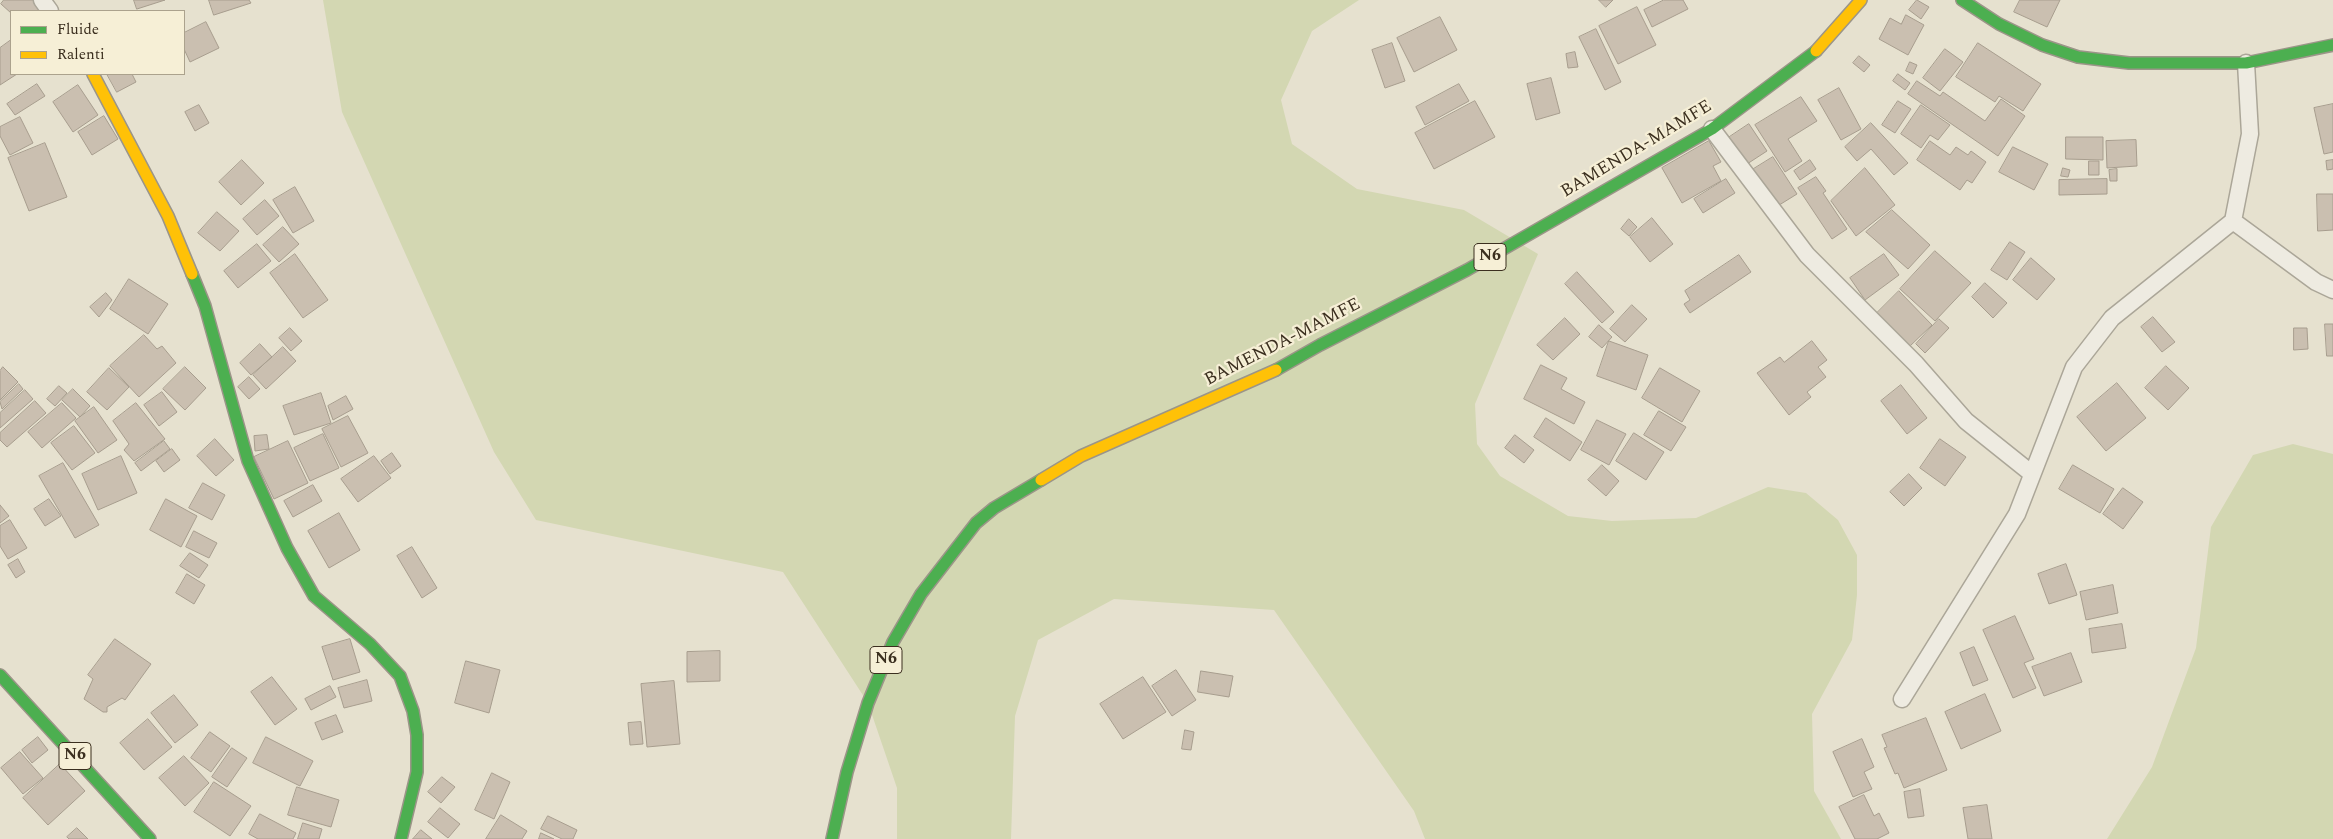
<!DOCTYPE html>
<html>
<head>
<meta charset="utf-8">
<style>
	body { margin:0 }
	#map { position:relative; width:2333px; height:839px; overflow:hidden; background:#e6e1cf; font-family:Spectral,serif }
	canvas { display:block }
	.legend { position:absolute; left:10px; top:10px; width:175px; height:65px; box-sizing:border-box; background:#f6efd6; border:1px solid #aba28d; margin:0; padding:6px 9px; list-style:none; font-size:15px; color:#3b2f1f }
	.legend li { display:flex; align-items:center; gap:10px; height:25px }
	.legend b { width:25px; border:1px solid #aba28d }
</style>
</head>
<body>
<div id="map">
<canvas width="2333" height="839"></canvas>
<ul class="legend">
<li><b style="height:6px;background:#4caf50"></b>Fluide</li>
<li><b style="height:6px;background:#ffc107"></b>Ralenti</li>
</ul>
</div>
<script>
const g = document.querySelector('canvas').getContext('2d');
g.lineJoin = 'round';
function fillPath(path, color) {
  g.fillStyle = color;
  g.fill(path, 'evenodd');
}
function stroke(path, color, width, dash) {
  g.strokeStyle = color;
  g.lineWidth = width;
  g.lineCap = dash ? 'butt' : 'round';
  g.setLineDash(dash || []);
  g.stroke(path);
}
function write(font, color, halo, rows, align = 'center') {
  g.font = font + ' Spectral,serif';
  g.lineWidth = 4.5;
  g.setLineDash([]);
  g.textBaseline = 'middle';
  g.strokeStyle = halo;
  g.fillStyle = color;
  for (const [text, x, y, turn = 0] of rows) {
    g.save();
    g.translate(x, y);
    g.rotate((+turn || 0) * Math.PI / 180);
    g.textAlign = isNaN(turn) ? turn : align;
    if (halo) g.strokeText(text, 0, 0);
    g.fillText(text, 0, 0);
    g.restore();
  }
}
fillPath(new Path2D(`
	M 323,0 L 1359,0 L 1312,31 L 1281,100 L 1292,144 L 1357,189 L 1464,210 L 1538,254 L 1475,404 L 1477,444 L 1500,476 L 1568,516 L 1612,521 L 1696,518 L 1768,487 L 1806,493 L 1838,520 L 1857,555 L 1857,595 L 1852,640 L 1812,714 L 1814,791 L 1841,839 L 1425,839 L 1414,811 L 1274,610 L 1114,599 L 1038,640 L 1015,716 L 1011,839 L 897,839 L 897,788 L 868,703 L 783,572 L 536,520 L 494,452 L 342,112 Z
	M 2293,444 L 2333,454 L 2333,839 L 2107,839 L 2152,767 L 2196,648 L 2211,527 L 2253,455 Z`), '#d3d7b2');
const building = new Path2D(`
	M 4,0 L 34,0 L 42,6 L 39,11 L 11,13 L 1,4 Z
	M 134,0 L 165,0 L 137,9 Z
	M 209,0 L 249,0 L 251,3 L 214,15 Z
	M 1599,0 L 1613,0 L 1606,7 Z
	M 1664,0 L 1683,0 L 1688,9 L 1652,27 L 1644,10 Z
	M 1917,0 L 1929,7 L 1921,19 L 1909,10 Z
	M 2020,0 L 2060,0 L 2047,27 L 2014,12 Z
	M 1637,7 L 1656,45 L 1618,64 L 1599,26 Z
	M 1906,15 L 1924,25 L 1908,55 L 1879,39 L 1890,18 L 1901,24 Z
	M 1440,17 L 1457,50 L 1414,72 L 1397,38 Z
	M 206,22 L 219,48 L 190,62 L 184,49 L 184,33 Z
	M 1596,29 L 1621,82 L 1605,90 L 1579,37 Z
	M 11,40 L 11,74 L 17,74 L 0,85 L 0,48 Z
	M 1392,43 L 1405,81 L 1385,88 L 1372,50 Z
	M 1978,43 L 2041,84 L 2023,111 L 1999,96 L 1995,102 L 1956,77 Z
	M 1945,49 L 1963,62 L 1940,91 L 1923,78 Z
	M 1575,52 L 1578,67 L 1568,68 L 1566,54 Z
	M 1859,56 L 1870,65 L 1864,72 L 1853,63 Z
	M 1910,62 L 1917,65 L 1913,74 L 1906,71 Z
	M 107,74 L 132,74 L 136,82 L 117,92 Z
	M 1898,74 L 1910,83 L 1905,90 L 1893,81 Z
	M 1551,78 L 1560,113 L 1536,120 L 1527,84 Z
	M 1917,81 L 1940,96 L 1943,92 L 1985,121 L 2001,99 L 2025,116 L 1998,156 L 1908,94 Z
	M 37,84 L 45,96 L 15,115 L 7,104 Z
	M 1459,84 L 1469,101 L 1425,125 L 1416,107 Z
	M 78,85 L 98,115 L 73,132 L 53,102 Z
	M 1839,88 L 1861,129 L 1841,140 L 1818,100 Z
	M 1801,97 L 1817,121 L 1788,139 L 1802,161 L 1785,172 L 1755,125 Z
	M 1475,101 L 1495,137 L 1434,169 L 1415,133 Z
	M 1898,101 L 1911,109 L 1895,133 L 1882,125 Z
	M 2333,104 L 2333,152 L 2324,154 L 2314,108 Z
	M 199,105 L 209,123 L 195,131 L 185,112 Z
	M 1921,105 L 1950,125 L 1938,140 L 1930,135 L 1921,148 L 1901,134 Z
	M 104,116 L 118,139 L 92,155 L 78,132 Z
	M 20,117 L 33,143 L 10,155 L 0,136 L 0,127 Z
	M 1871,123 L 1908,163 L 1894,175 L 1871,149 L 1857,161 L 1845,147 Z
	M 1749,124 L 1767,151 L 1747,164 L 1728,138 Z
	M 2066,137 L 2103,137 L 2103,160 L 2066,159 Z
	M 2136,140 L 2137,166 L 2107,168 L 2106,141 Z
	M 1709,141 L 1721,162 L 1713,166 L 1721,181 L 1682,203 L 1662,168 Z
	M 1930,141 L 1950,155 L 1956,147 L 1968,155 L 1971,151 L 1986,162 L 1972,183 L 1967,180 L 1960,190 L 1917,160 Z
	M 45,143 L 67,197 L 29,211 L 8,158 Z
	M 2013,147 L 2048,164 L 2034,190 L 1999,172 Z
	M 1773,157 L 1797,194 L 1776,207 L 1752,170 Z
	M 242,160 L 264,183 L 241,205 L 219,182 Z
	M 1810,160 L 1816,169 L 1800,180 L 1794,171 Z
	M 2333,160 L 2333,169 L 2327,170 L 2326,161 Z
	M 2089,161 L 2099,161 L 2099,175 L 2089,175 Z
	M 1865,168 L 1895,205 L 1856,236 L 1831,201 Z
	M 2063,168 L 2070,170 L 2068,177 L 2061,176 Z
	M 2117,169 L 2117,181 L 2110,181 L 2109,170 Z
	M 1816,177 L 1826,191 L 1823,193 L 1847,229 L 1832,239 L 1798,188 Z
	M 1726,179 L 1735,193 L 1703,213 L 1694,199 Z
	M 2107,179 L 2107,194 L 2059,195 L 2059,180 Z
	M 295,187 L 314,221 L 293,233 L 273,200 Z
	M 2317,194 L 2333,194 L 2333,230 L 2318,231 Z
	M 265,200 L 279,216 L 257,235 L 243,219 Z
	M 1892,210 L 1930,245 L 1908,269 L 1866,232 Z
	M 217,212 L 239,231 L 220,251 L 198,233 Z
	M 1652,218 L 1673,244 L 1650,262 L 1630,237 Z
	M 1629,219 L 1637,227 L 1629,236 L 1621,229 Z
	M 283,227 L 299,244 L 279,262 L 263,245 Z
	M 2010,242 L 2025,252 L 2007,280 L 1991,270 Z
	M 257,244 L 271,261 L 238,288 L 224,271 Z
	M 1935,251 L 1971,283 L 1935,321 L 1900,289 Z
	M 295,254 L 328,300 L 303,318 L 270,273 Z
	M 1884,254 L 1899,275 L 1865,300 L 1850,278 Z
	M 1739,255 L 1751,272 L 1690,313 L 1684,304 L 1690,300 L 1685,291 Z
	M 2031,258 L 2055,279 L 2037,300 L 2013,280 Z
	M 1577,272 L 1614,312 L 1602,323 L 1565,284 Z
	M 129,279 L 168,304 L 148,334 L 110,309 Z
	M 1985,283 L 2007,303 L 1993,318 L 1972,297 Z
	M 1899,291 L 1932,325 L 1910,346 L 1877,313 Z
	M 106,293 L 112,300 L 99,317 L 90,307 Z
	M 1632,305 L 1647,319 L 1625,342 L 1610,329 Z
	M 2153,317 L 2175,342 L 2162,352 L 2141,327 Z
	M 1565,318 L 1580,334 L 1553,360 L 1537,345 Z
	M 1939,319 L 1949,328 L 1925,353 L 1916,344 Z
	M 2325,324 L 2333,324 L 2333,356 L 2327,356 Z
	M 1599,325 L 1612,337 L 1602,348 L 1589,337 Z
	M 290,328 L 302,341 L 291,351 L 279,338 Z
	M 2294,328 L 2307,328 L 2308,349 L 2294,350 Z
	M 144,335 L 157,349 L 162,346 L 176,363 L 139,397 L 110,366 Z
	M 1609,341 L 1648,355 L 1636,390 L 1597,376 Z
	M 1812,341 L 1827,360 L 1818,367 L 1826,377 L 1807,392 L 1811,397 L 1789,415 L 1757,373 L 1780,357 L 1784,362 Z
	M 260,344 L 272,357 L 251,375 L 240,363 Z
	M 283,347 L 296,361 L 266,389 L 253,375 Z
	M 1541,365 L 1567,378 L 1561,389 L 1585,402 L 1574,424 L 1524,399 Z
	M 2166,366 L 2189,388 L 2168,410 L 2145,388 Z
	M 3,367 L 18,382 L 0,400 L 0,371 Z
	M 185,367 L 206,388 L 185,410 L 163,389 Z
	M 109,368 L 129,387 L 107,410 L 87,392 Z
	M 1660,368 L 1700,391 L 1682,422 L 1642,398 Z
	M 249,377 L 260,389 L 249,399 L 238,387 Z
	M 2117,383 L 2146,418 L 2106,451 L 2077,417 Z
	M 19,384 L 23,389 L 2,409 L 0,402 Z
	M 1901,385 L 1927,418 L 1907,434 L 1881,401 Z
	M 59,386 L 67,393 L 55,406 L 47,399 Z
	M 73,389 L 90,406 L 80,417 L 62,400 Z
	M 25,390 L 33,399 L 0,428 L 0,413 Z
	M 162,392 L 177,412 L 159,426 L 144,405 Z
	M 321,393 L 331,423 L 294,435 L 283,406 Z
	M 346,396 L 353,409 L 333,420 L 328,406 Z
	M 35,401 L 46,413 L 7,447 L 0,440 L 0,433 Z
	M 62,403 L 76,418 L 42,448 L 28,432 Z
	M 136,403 L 165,439 L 134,461 L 124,450 L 129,444 L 113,421 Z
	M 94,407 L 117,440 L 98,453 L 75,421 Z
	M 1659,411 L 1686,427 L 1671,451 L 1644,435 Z
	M 348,416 L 368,453 L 341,467 L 322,429 Z
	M 1546,418 L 1582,442 L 1570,461 L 1534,437 Z
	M 1597,420 L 1626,434 L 1609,465 L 1581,450 Z
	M 74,426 L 95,453 L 72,470 L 51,443 Z
	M 1634,433 L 1664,452 L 1646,480 L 1616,461 Z
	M 323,434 L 339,468 L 310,481 L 294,448 Z
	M 267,435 L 269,449 L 255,451 L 254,436 Z
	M 1515,435 L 1534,450 L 1524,463 L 1505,448 Z
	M 215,439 L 234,460 L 216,476 L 197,456 Z
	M 1940,439 L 1966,457 L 1945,486 L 1920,468 Z
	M 164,441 L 170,449 L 141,471 L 135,463 Z
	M 288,441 L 308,483 L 274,499 L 254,457 Z
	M 172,449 L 180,460 L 164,472 L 156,461 Z
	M 392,453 L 401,466 L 390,474 L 381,461 Z
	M 121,456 L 137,493 L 98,510 L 82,474 Z
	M 374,456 L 391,478 L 358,502 L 341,479 Z
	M 63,463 L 99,525 L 75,538 L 39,476 Z
	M 1602,465 L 1619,481 L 1606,496 L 1588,480 Z
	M 2073,465 L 2114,489 L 2100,513 L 2059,489 Z
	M 1909,474 L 1922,488 L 1904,506 L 1890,492 Z
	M 203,483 L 225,495 L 212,520 L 189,508 Z
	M 313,485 L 322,501 L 293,517 L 284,501 Z
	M 2123,488 L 2143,502 L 2123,529 L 2103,514 Z
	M 49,499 L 61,516 L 45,526 L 34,509 Z
	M 166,499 L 197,516 L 181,547 L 150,530 Z
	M 0,505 L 9,516 L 0,523 Z
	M 339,513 L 360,550 L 329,568 L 308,531 Z
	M 10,520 L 27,548 L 8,559 L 0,546 L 0,526 Z
	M 194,531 L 217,543 L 209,558 L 186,547 Z
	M 412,547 L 437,588 L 422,598 L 397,556 Z
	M 190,553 L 208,565 L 199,578 L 180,566 Z
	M 18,559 L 25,572 L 16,578 L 8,565 Z
	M 2066,564 L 2077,595 L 2049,604 L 2038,574 Z
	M 187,574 L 205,585 L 194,604 L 176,593 Z
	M 2113,585 L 2118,613 L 2086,620 L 2080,592 Z
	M 2015,616 L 2034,659 L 2024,663 L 2036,688 L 2013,698 L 1983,630 Z
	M 2122,624 L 2126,648 L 2092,653 L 2089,629 Z
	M 115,639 L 151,664 L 125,700 L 122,698 L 107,707 L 107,712 L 103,712 L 84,699 L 93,679 L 88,675 Z
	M 350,639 L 360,672 L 333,680 L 322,647 Z
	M 1974,647 L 1988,680 L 1973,686 L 1960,653 Z
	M 720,651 L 720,681 L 687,682 L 687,652 Z
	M 2071,653 L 2082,682 L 2044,696 L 2032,667 Z
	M 466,661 L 500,670 L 489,713 L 455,703 Z
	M 1176,670 L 1196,700 L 1172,716 L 1152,686 Z
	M 1201,671 L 1233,676 L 1229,697 L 1198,692 Z
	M 272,677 L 297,709 L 275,725 L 251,692 Z
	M 1143,677 L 1166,712 L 1123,739 L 1100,704 Z
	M 367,680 L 372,701 L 344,708 L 338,688 Z
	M 674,681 L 680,744 L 647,747 L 641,684 Z
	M 330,686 L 336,697 L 311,710 L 305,699 Z
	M 1985,694 L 2001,731 L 1961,749 L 1945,712 Z
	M 174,695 L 198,725 L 175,743 L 151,713 Z
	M 336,715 L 343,732 L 322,740 L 315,723 Z
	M 1926,718 L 1947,770 L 1904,788 L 1898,773 L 1895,774 L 1884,748 L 1887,747 L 1882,735 Z
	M 148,719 L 172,747 L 144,770 L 120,743 Z
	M 641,722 L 643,744 L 630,745 L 628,723 Z
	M 1185,730 L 1194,732 L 1191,750 L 1182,749 Z
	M 210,732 L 230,746 L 211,772 L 191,758 Z
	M 38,737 L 48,750 L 32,763 L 22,750 Z
	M 266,737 L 313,761 L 300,786 L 253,763 Z
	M 1862,739 L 1874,767 L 1864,772 L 1872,789 L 1853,797 L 1833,752 Z
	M 232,748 L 247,758 L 227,787 L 212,777 Z
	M 20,752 L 43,778 L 23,794 L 1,768 Z
	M 184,756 L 209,783 L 185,806 L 159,778 Z
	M 60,764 L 85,791 L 48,825 L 23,798 Z
	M 492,773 L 510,782 L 494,819 L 475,810 Z
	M 442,777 L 455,787 L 441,803 L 428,792 Z
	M 214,782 L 251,806 L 230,836 L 194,812 Z
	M 297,787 L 339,800 L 331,827 L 288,815 Z
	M 1920,789 L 1924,816 L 1908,818 L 1904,792 Z
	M 1864,795 L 1874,816 L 1879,813 L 1889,833 L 1877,839 L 1855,839 L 1839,807 Z
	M 1987,805 L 1992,839 L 1968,839 L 1963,808 Z
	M 440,808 L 460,824 L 448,838 L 428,822 Z
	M 260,814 L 296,833 L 293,839 L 258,839 L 249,834 Z
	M 501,815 L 527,831 L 522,839 L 486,839 Z
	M 548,816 L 577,830 L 573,839 L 562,839 L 541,829 Z
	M 303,823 L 322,829 L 319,839 L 298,839 Z
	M 77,828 L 88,839 L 69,839 L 67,837 Z
	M 421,830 L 432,839 L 413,839 Z
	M 541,833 L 554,839 L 539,839 Z`);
fillPath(building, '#cabfb0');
stroke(building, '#a79d8e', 1);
const street = new Path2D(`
	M 42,0 L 50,11
	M 1712,129 L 1807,255 L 1916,364 L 1966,421 L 2031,473
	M 2233,221 L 2316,282 L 2333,290
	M 1902,699 L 2017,514 L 2074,367 L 2112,318 L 2233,221 L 2250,134 L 2246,63`);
const fast = new Path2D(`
	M 1962,0 L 1999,24 L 2042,45 L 2078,57 L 2129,63 L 2246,63 L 2333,45
	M 192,274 L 205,306 L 248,461 L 287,548 L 314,596 L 370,644 L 400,676 L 413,711 L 417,735 L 417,772 L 401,839
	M 1276,370 L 1320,345 L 1467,270 L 1712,129 L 1816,51
	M 0,675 L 150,839
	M 832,839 L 847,772 L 868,703 L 893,642 L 921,594 L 976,523 L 994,508 L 1041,480`);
const slow = new Path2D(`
	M 1816,51 L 1861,0
	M 93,74 L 168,216 L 192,274
	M 1041,480 L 1081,456 L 1276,370`);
stroke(street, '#aba698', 19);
stroke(fast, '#9b9588', 14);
stroke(slow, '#9b9588', 14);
stroke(street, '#eeebe1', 16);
stroke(fast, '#4caf50', 11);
stroke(slow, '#ffc107', 11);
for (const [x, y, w] of [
	[1490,257,32],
	[886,660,32],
	[75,756,32]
]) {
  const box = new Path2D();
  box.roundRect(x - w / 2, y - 13.5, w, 27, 4);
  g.fillStyle = '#f6efd6';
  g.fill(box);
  stroke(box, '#3b2f1f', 1);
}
write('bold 16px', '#3b2f1f', null, [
	["N6",1490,257],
	["N6",886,660],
	["N6",75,756]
]);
write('18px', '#3b2f1f', '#f6efd6', [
	["BAMENDA-MAMFE",1637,150,-31],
	["BAMENDA-MAMFE",1283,343,-27]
]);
</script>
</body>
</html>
